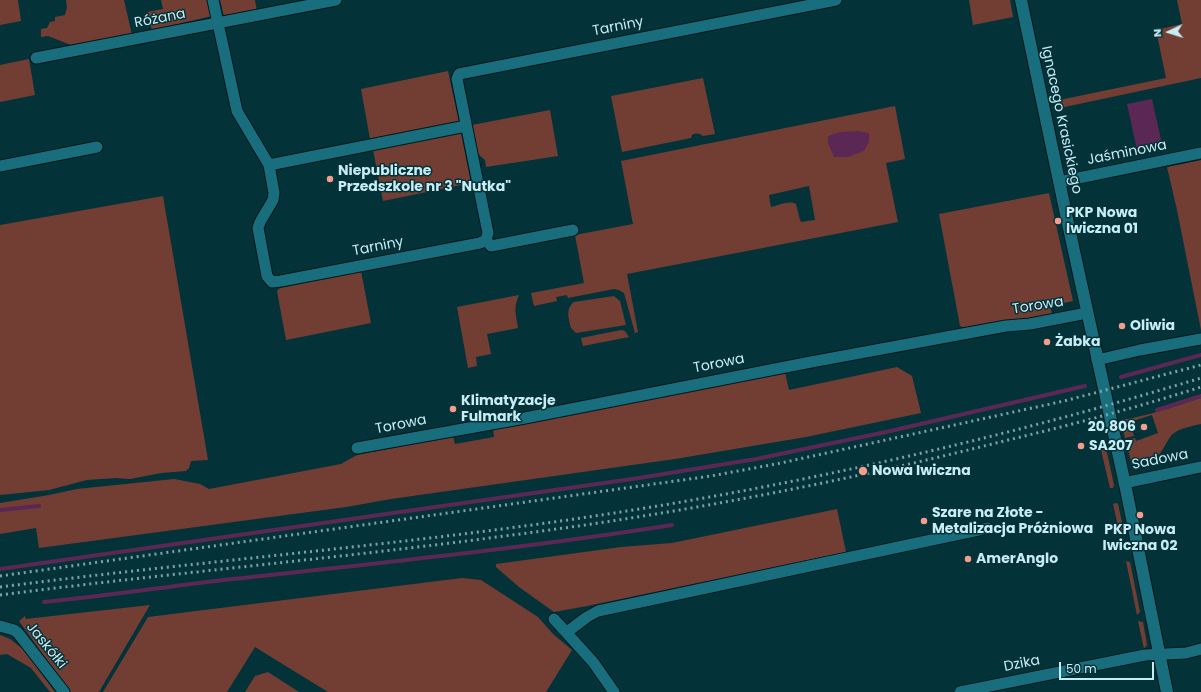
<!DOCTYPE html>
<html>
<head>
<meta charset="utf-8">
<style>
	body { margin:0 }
	#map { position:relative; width:1201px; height:692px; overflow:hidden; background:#043239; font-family:Poppins,sans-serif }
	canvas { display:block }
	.north { position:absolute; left:1149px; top:12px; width:40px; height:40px; -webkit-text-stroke:3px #043239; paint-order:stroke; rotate:266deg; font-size:11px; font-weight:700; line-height:16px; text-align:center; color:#c8ecf4 }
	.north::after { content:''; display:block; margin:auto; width:14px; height:18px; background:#c8ecf4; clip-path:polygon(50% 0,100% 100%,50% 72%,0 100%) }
	.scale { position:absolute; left:1059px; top:662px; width:95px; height:18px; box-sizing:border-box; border:2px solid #c8ecf4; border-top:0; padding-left:5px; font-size:12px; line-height:14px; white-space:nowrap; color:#c8ecf4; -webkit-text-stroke:3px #043239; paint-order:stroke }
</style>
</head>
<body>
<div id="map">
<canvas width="1201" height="692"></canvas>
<div class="north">N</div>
<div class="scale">50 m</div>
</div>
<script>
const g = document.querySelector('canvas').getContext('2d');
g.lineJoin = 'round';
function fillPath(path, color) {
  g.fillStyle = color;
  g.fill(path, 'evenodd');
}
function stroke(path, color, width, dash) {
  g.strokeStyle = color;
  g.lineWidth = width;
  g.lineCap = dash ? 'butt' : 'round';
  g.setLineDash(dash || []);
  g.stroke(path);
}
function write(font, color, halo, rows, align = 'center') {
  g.font = font + ' Poppins,sans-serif';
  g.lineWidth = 3;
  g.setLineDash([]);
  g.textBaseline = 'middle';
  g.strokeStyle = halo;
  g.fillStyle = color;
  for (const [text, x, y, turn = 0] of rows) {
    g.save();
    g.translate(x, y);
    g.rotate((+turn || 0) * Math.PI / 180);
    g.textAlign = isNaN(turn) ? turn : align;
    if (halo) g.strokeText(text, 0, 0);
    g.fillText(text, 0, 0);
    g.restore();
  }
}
fillPath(new Path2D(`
	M 0,0 L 18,0 L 21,21 L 0,25 Z
	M 66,0 L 124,0 L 132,35 L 71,45 L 48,36 L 41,37 L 41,29 L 47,28 L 50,22 L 55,21 L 55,17 L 65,15 L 67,7 Z
	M 161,0 L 209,0 L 212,16 L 152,30 L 147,12 L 163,9 Z
	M 220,0 L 255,0 L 257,11 L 224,17 Z
	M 969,0 L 1010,0 L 1013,17 L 973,25 Z
	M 1177,0 L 1201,0 L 1201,78 L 1060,108 L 1059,100 L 1166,78 L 1156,30 L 1182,24 Z
	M 29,59 L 35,95 L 0,102 L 0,65 Z
	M 448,71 L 459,122 L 370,139 L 361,89 Z
	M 703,78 L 715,134 L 703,136 C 699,133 696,133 692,135 L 691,138 L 622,152 L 611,96 Z
	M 895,106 L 905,159 L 886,163 L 898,222 L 627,274 L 638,332 L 635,333 L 624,293 L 619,290 L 614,289 L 568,298 L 567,295 L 556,297 L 557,301 L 534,306 L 531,293 L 584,283 L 575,235 L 633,224 L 621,161 ZM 809,186 L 815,220 L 801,222 L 800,220 L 796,204 C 789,200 779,205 771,207 L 770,202 L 769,195 Z
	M 550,110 L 558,156 L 486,167 L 485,160 L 478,154 L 472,125 Z
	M 461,133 L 471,183 L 383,201 L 373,150 Z
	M 1201,160 L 1201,330 L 1177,210 L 1167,167 Z
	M 1049,193 L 1073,301 L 1050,306 L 1052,314 L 971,330 L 960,326 L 939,214 Z
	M 163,196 L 208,460 L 191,461 L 189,468 L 186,471 L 161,473 L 130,479 L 116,478 L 87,480 L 49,490 L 0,495 L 0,225 Z
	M 361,271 L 371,323 L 286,340 L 277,291 L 280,288 Z
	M 519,295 C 513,309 516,314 518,328 L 487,334 L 491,354 L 476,357 L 477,366 L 468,368 L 457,307 Z
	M 614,296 L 620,301 L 626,325 L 576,333 L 571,328 C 569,319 565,309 574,302 Z
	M 621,330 L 625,331 L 629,337 L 583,346 L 581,338 Z
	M 897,367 L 912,376 L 921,413 L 806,437 L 675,459 L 391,499 L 346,507 L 39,548 L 36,528 L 0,534 L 0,503 L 49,495 L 77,489 L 174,479 L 200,484 L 209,489 L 341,464 L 357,455 L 453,436 L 455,444 L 494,437 L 493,428 L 785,372 L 789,390 Z
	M 1201,398 L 1201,424 C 1192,426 1181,428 1174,433 C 1166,439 1164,453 1155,457 C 1150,460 1142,460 1136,461 L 1137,465 L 1131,461 L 1126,443 L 1131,441 L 1130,439 L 1135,438 L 1136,441 L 1158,433 L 1152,415 L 1130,422 L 1134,436 L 1125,438 L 1121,420 C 1148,416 1175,406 1201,398 Z
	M 1106,448 L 1114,485 L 1113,488 L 1110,488 L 1101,450 Z
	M 1116,503 L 1118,504 L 1124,532 L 1123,534 L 1120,535 L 1113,504 Z
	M 837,509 L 846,552 L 587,606 L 554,612 L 519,587 L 496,567 L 496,564 L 621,547 L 672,543 Z
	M 1126,561 L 1130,562 L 1140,612 L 1137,615 Z
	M 462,578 L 481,580 L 538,617 L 553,634 L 572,650 L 546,692 L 328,692 L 255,647 L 227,692 L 103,692 L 148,617 Z
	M 150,605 L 99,692 L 70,692 L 19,621 L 25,616 L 26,619 Z
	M 1138,621 L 1143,622 L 1147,645 L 1144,649 Z
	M 0,635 L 10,639 L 23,649 L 55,692 L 50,692 L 31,668 L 7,654 L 0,655 Z
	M 268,672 L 299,692 L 245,692 L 255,676 Z`), '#723e34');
fillPath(new Path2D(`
	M 1152,99 L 1162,144 L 1137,150 L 1127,104 Z
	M 858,131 L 869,133 L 869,142 L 864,151 L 848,157 L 834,157 L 828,143 L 828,136 L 840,132 Z`), '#5b2855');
stroke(new Path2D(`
	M 1121,377 L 1201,355
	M 1157,410 L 1201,396
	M 0,510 L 39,506
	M 0,569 L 639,478 L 756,459 L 886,432 L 1085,386
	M 44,602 C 107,596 170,586 233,579 C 380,563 526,548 672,525`), '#5b2855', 4);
const street = new Path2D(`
	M 213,0 L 237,111 L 269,165 L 274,193 L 273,200 L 260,222 L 258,228 L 267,276 L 272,282 L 281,281 L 480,243 L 486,240 L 488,233 L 457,79 L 459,74 L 836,0
	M 36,58 L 336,0
	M 269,165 L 466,126
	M 0,166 L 97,147
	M 1059,182 L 1201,153
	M 486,240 L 491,246 L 573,230
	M 1097,360 L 1140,350 L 1201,339
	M 357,448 L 525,418 L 811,362 L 1006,326 L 1030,324 L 1087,313
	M 1124,483 L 1201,467
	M 554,619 L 593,662 L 614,692
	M 0,626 L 14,630 L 18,633 L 64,692
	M 567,632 L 587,617 L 598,611 L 988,528
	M 960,692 L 1145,655 L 1186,653 L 1201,649`);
const secondary = new Path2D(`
	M 1021,0 L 1067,219 L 1126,489 L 1167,692`);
stroke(street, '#01181c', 13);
stroke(secondary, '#01181c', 14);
stroke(street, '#186e7c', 11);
stroke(secondary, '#186e7c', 12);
stroke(new Path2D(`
	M 0,576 L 711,476 L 781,463 L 1064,401 L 1201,365
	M 0,587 C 209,560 419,544 627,511 C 822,480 1013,435 1201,378
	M 0,595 C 170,573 342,558 512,535 C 676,514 839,483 1000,442 C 1067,426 1135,408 1201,387`), '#7ba3ab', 3, [2, 4]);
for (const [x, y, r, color] of [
	[330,179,4,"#f49d8c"],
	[1058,221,4,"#f49d8c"],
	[1122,326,4,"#f49d8c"],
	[1047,342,4,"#f49d8c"],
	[453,409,4,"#f49d8c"],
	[1144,427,4,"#f49d8c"],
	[1081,446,4,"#f49d8c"],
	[863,471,5,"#f49d8c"],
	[1140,515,4,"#f49d8c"],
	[924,521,4,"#f49d8c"],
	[968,559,4,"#f49d8c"]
]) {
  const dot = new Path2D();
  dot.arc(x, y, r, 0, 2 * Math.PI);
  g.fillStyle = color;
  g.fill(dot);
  stroke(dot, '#043239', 1.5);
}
write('14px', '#c8ecf4', '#043239', [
	["Różana",160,19,-11],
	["Tarniny",618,27,-11],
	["Ignacego Krasickiego",1061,120,78],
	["Jaśminowa",1127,153,-11],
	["Tarniny",378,247,-11],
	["Torowa",1038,306,-9],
	["Torowa",719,364,-11],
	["Torowa",401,425,-11],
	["Sadowa",1160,460,-11],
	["Jaskółki",46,646,51],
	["Dzika",1022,664,-11]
]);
write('bold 14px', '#c8ecf4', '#043239', [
	["Niepubliczne",338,171],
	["Przedszkole nr 3 \"Nutka\"",338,187],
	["PKP Nowa",1066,213],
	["Iwiczna 01",1066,229],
	["Oliwia",1130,326],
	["Żabka",1055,342],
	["Klimatyzacje",461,401],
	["Fulmark",461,417],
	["20,806",1136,427,"right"],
	["SA207",1089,446],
	["Nowa Iwiczna",872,471],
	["Szare na Złote -",932,513],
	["Metalizacja Próżniowa",932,529],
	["PKP Nowa",1140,530,"center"],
	["Iwiczna 02",1140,546,"center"],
	["AmerAnglo",976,559]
], 'left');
</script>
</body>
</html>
